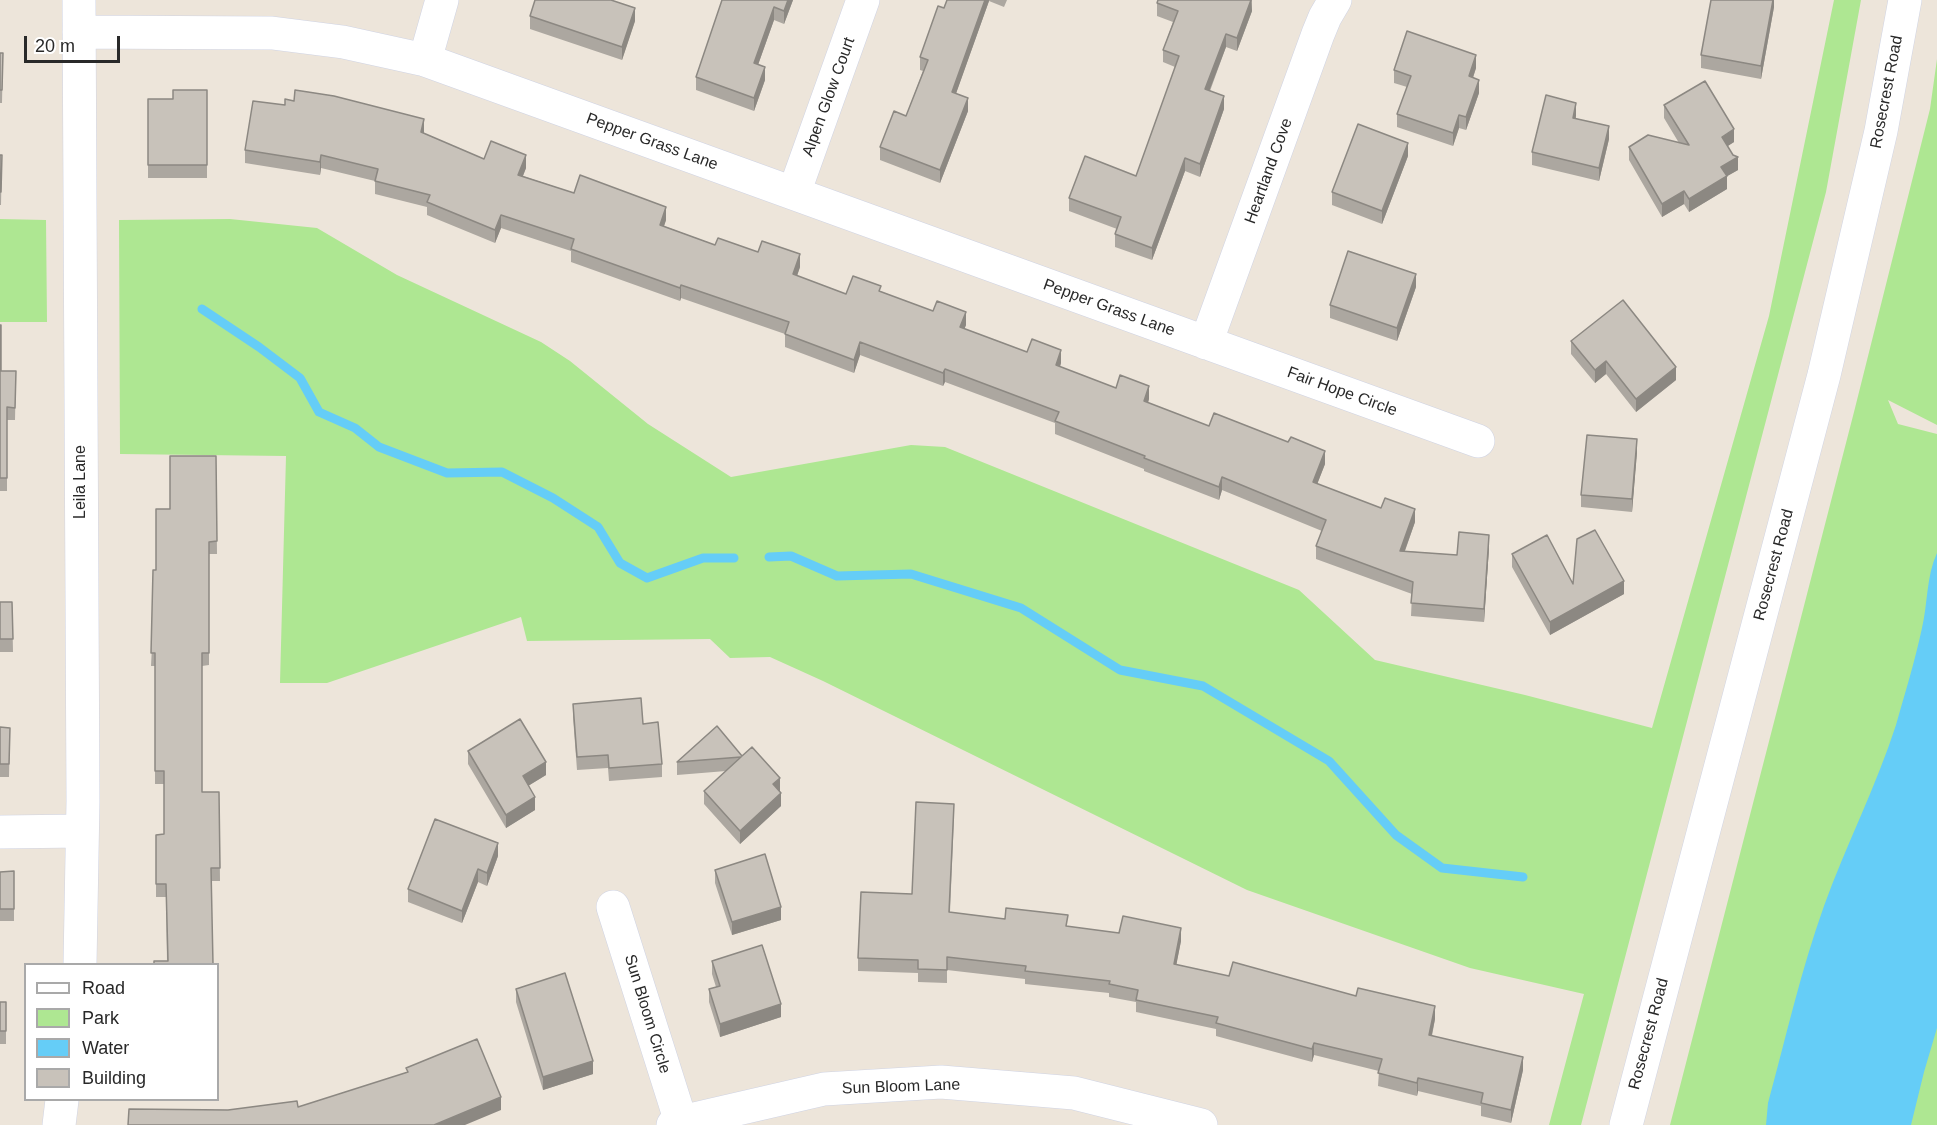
<!DOCTYPE html>
<html>
<head>
<meta charset="utf-8">
<style>
	body { margin:0 }
	#map { position:relative; width:1937px; height:1125px; overflow:hidden; background:#ede5da; font-family:Helvetica,sans-serif }
	canvas { display:block }
	.legend { position:absolute; left:24px; top:963px; width:195px; height:138px; box-sizing:border-box; background:#fff; border:2px solid #a9a9a9; margin:0; padding:8px 10px; list-style:none; font-size:18px; color:#292929 }
	.legend li { display:flex; align-items:center; gap:12px; height:30px }
	.legend b { width:30px; border:2px solid #a9a9a9 }
	.scale { position:absolute; left:24px; top:36px; width:96px; height:27px; box-sizing:border-box; border:3px solid #292929; border-top:0; padding-left:8px; font-size:18px; line-height:21px; white-space:nowrap; color:#292929; -webkit-text-stroke:4px #fff; paint-order:stroke }
</style>
</head>
<body>
<div id="map">
<canvas width="1937" height="1125"></canvas>
<ul class="legend">
<li><b style="height:8px;background:#fff"></b>Road</li>
<li><b style="height:16px;background:#aee792"></b>Park</li>
<li><b style="height:16px;background:#65cdf7"></b>Water</li>
<li><b style="height:16px;background:#c8c2ba"></b>Building</li>
</ul>
<div class="scale">20 m</div>
</div>
<script>
const g = document.querySelector('canvas').getContext('2d');
g.lineJoin = 'round';
function fillPath(path, color) {
  g.fillStyle = color;
  g.fill(path, 'evenodd');
}
function stroke(path, color, width, dash) {
  g.strokeStyle = color;
  g.lineWidth = width;
  g.lineCap = dash ? 'butt' : 'round';
  g.setLineDash(dash || []);
  g.stroke(path);
}
function write(font, color, halo, rows, align = 'center') {
  g.font = font + ' Helvetica,sans-serif';
  g.lineWidth = 6;
  g.setLineDash([]);
  g.textBaseline = 'middle';
  g.strokeStyle = halo;
  g.fillStyle = color;
  for (const [text, x, y, turn = 0] of rows) {
    g.save();
    g.translate(x, y);
    g.rotate((+turn || 0) * Math.PI / 180);
    g.textAlign = isNaN(turn) ? turn : align;
    if (halo) g.strokeText(text, 0, 0);
    g.fillText(text, 0, 0);
    g.restore();
  }
}
fillPath(new Path2D(`
	M 1834,0 L 1861,0 L 1826,192 L 1581,1125 L 1549,1125 L 1584,994 L 1470,968 L 1247,890 L 823,681 L 770,657 L 730,658 L 710,639 L 527,641 L 521,617 L 327,683 L 280,683 L 286,456 L 120,454 L 119,220 L 230,219 L 317,228 L 397,275 L 541,342 L 570,361 L 648,424 L 731,477 L 911,445 L 945,447 L 1299,590 L 1375,660 L 1525,695 L 1652,728 L 1769,316 Z
	M 1937,59 L 1937,425 L 1888,400 L 1898,424 L 1937,434 L 1937,1125 L 1670,1125 L 1854,412 L 1930,109 Z
	M 0,219 L 46,220 L 47,322 L 0,322 Z`), '#aee792');
fillPath(new Path2D(`
	M 1937,553 L 1937,1028 L 1924,1072 L 1911,1125 L 1766,1125 L 1768,1103 C 1786,1037 1801,970 1824,906 C 1846,845 1876,787 1896,725 C 1905,693 1915,661 1922,628 C 1928,603 1926,577 1937,553 Z`), '#65cdf7');
stroke(new Path2D(`
	M 202,309 L 259,347 L 300,378 L 319,412 L 355,428 L 379,447 L 447,473 L 502,472 L 553,498 L 598,527 L 620,563 L 647,578 L 703,558 L 734,558
	M 769,557 L 791,556 L 837,576 L 911,574 L 1021,608 L 1120,670 L 1203,686 L 1329,761 L 1396,835 L 1442,868 L 1523,877`), '#65cdf7', 9);
const street = new Path2D(`
	M 79,0 L 83,801 L 80,964
	M 79,32 L 272,33 L 343,42 L 425,60 L 1478,441
	M 425,60 L 442,0
	M 794,193 L 863,0
	M 1206,343 L 1318,34 L 1325,17 L 1335,0
	M 0,832 L 82,831
	M 613,907 L 681,1122
	M 59,1125 L 62,1100
	M 673,1125 L 681,1122 L 824,1089 L 941,1082 L 1074,1093 L 1201,1125`);
const secondary = new Path2D(`
	M 1626,1125 L 1824,375 L 1881,131 L 1905,0`);
stroke(street, '#cfd3e3', 34);
stroke(secondary, '#cfd3e3', 34);
stroke(street, '#fff', 33);
stroke(secondary, '#fff', 33);
fillPath(new Path2D(`
	M 722,0 L 793,0 L 784,24 L 774,20 L 758,65 L 765,80 L 754,111 L 696,90 L 696,77 Z
	M 947,0 L 1007,0 L 1004,7 L 989,1 L 956,93 L 968,111 L 940,183 L 880,160 L 880,147 L 906,116 L 923,71 L 920,70 L 920,57 Z
	M 1252,0 L 1252,11 L 1237,51 L 1226,47 L 1210,91 L 1224,109 L 1200,177 L 1185,171 L 1152,260 L 1115,247 L 1115,234 L 1117,229 L 1069,211 L 1069,198 L 1136,176 L 1175,67 L 1163,62 L 1163,50 L 1173,22 L 1157,16 L 1157,3 Z
	M 1774,0 L 1774,7 L 1761,79 L 1701,68 L 1701,55 Z
	M 530,16 L 635,21 L 622,60 L 530,29 Z
	M 0,53 L 3,53 L 2,103 L 0,103 Z
	M 1476,68 L 1473,78 L 1479,93 L 1466,130 L 1459,128 L 1453,146 L 1397,127 L 1397,114 L 1407,87 L 1394,83 L 1394,70 Z
	M 207,90 L 207,178 L 148,178 L 148,99 L 173,99 Z
	M 285,105 L 424,132 L 424,134 L 484,159 L 526,168 L 523,176 L 574,193 L 666,220 L 664,226 L 715,245 L 800,267 L 797,276 L 846,294 L 881,292 L 966,325 L 964,329 L 1027,352 L 1061,363 L 1060,367 L 1116,388 L 1149,399 L 1148,403 L 1209,426 L 1325,464 L 1317,484 L 1415,522 L 1405,551 L 1457,555 L 1489,548 L 1484,622 L 1411,616 L 1412,594 L 1316,559 L 1316,546 L 1322,531 L 1222,490 L 1219,500 L 1144,471 L 1144,469 L 1055,434 L 1055,423 L 945,382 L 943,386 L 860,355 L 854,373 L 785,347 L 785,334 L 681,298 L 680,301 L 571,262 L 571,251 L 501,228 L 495,243 L 427,215 L 427,207 L 375,194 L 375,181 L 321,168 L 320,175 L 245,163 L 245,150 Z
	M 1664,105 L 1734,142 L 1727,146 L 1738,170 L 1727,176 L 1727,189 L 1689,212 L 1684,204 L 1662,217 L 1629,160 L 1629,147 L 1679,143 L 1664,118 Z
	M 1576,116 L 1576,118 L 1609,139 L 1599,181 L 1532,165 L 1532,152 Z
	M 0,155 L 2,155 L 1,205 L 0,205 Z
	M 1408,156 L 1382,224 L 1332,205 L 1332,192 Z
	M 1416,287 L 1397,341 L 1330,318 L 1330,305 Z
	M 0,325 L 1,371 L 16,371 L 15,420 L 7,420 L 7,491 L 0,491 Z
	M 1571,341 L 1676,380 L 1636,412 L 1606,374 L 1595,383 L 1571,354 Z
	M 1637,452 L 1632,512 L 1581,507 L 1581,495 Z
	M 216,456 L 217,554 L 209,554 L 209,665 L 202,666 L 202,792 L 219,792 L 220,881 L 212,881 L 167,961 L 166,897 L 156,897 L 156,835 L 164,834 L 164,784 L 155,784 L 155,666 L 151,666 L 156,570 L 170,509 Z
	M 1512,554 L 1573,584 L 1624,594 L 1550,635 L 1512,567 Z
	M 0,602 L 12,602 L 13,652 L 0,652 Z
	M 573,704 L 643,724 L 662,764 L 662,777 L 609,781 L 608,768 L 577,770 L 573,717 Z
	M 0,727 L 10,728 L 9,777 L 0,777 Z
	M 468,751 L 546,775 L 528,786 L 535,810 L 506,828 L 468,764 Z
	M 742,756 L 780,791 L 779,792 L 781,806 L 740,844 L 704,804 L 704,791 L 726,771 L 677,775 L 677,762 Z
	M 954,817 L 950,912 L 1181,941 L 1176,965 L 1435,1019 L 1432,1036 L 1523,1070 L 1511,1123 L 1481,1116 L 1481,1106 L 1418,1091 L 1417,1096 L 1378,1086 L 1379,1071 L 1314,1055 L 1312,1062 L 1216,1036 L 1216,1029 L 1136,1012 L 1136,1002 L 1109,997 L 1109,993 L 1025,984 L 1025,979 L 947,970 L 947,983 L 918,982 L 918,973 L 858,971 L 858,958 L 912,894 Z
	M 498,856 L 487,886 L 478,882 L 462,923 L 408,902 L 408,889 Z
	M 715,870 L 781,920 L 732,935 L 715,883 Z
	M 14,871 L 14,921 L 0,921 L 0,872 Z
	M 712,961 L 781,1017 L 720,1037 L 709,1002 L 709,989 L 716,987 L 712,974 Z
	M 516,989 L 593,1074 L 543,1090 L 516,1002 Z
	M 0,1002 L 6,1002 L 6,1044 L 0,1044 Z`), '#aca7a0');
fillPath(new Path2D(`
	M 788,0 L 793,0 L 784,24 L 784,11 Z
	M 985,0 L 989,0 L 989,1 L 952,105 L 952,92 Z
	M 1251,0 L 1252,11 L 1237,51 L 1237,38 Z
	M 1773,0 L 1774,0 L 1774,7 L 1761,79 L 1761,66 Z
	M 774,7 L 774,20 L 754,76 L 754,63 Z
	M 635,8 L 635,21 L 622,60 L 622,47 Z
	M 1226,34 L 1226,47 L 1205,102 L 1205,89 Z
	M 1476,55 L 1476,68 L 1469,89 L 1469,76 Z
	M 765,67 L 765,80 L 754,111 L 754,98 Z
	M 1479,80 L 1479,93 L 1466,130 L 1466,117 Z
	M 1224,96 L 1224,109 L 1200,177 L 1200,164 Z
	M 968,98 L 968,111 L 940,183 L 940,170 Z
	M 1576,103 L 1576,116 L 1573,131 L 1573,118 Z
	M 1459,115 L 1459,128 L 1453,146 L 1453,133 Z
	M 424,119 L 424,132 L 421,145 L 421,132 Z
	M 1609,126 L 1609,139 L 1599,181 L 1599,168 Z
	M 1734,129 L 1734,142 L 1722,150 L 1722,137 Z
	M 1408,143 L 1408,156 L 1382,224 L 1382,211 Z
	M 321,155 L 321,168 L 320,175 L 320,162 Z
	M 526,155 L 526,168 L 518,188 L 518,175 Z
	M 1738,157 L 1738,170 L 1724,178 L 1727,176 L 1727,189 L 1689,212 L 1689,199 L 1721,167 Z
	M 1185,158 L 1185,171 L 1152,260 L 1152,248 Z
	M 1684,191 L 1684,204 L 1662,217 L 1662,204 Z
	M 666,207 L 666,220 L 660,238 L 660,225 Z
	M 501,215 L 501,228 L 495,243 L 495,230 Z
	M 800,254 L 800,267 L 793,287 L 793,274 Z
	M 1416,274 L 1416,287 L 1397,341 L 1397,328 Z
	M 681,285 L 681,298 L 680,301 L 680,288 Z
	M 966,312 L 966,325 L 960,340 L 960,327 Z
	M 860,342 L 860,355 L 854,373 L 854,360 Z
	M 1061,350 L 1061,363 L 1056,378 L 1056,365 Z
	M 1606,361 L 1606,374 L 1595,383 L 1595,370 Z
	M 1676,367 L 1676,380 L 1636,412 L 1636,399 Z
	M 945,369 L 945,382 L 943,386 L 943,373 Z
	M 1149,386 L 1149,399 L 1144,414 L 1144,401 Z
	M 1637,439 L 1637,452 L 1632,512 L 1632,499 Z
	M 1325,451 L 1325,464 L 1313,495 L 1313,482 Z
	M 1222,477 L 1222,490 L 1219,500 L 1219,487 Z
	M 1415,509 L 1415,522 L 1400,564 L 1400,551 Z
	M 1489,535 L 1489,548 L 1484,622 L 1484,609 Z
	M 1624,581 L 1624,594 L 1550,635 L 1550,622 Z
	M 546,762 L 546,775 L 523,789 L 523,776 Z
	M 780,778 L 780,791 L 773,797 L 773,784 Z
	M 781,793 L 781,806 L 740,844 L 740,831 Z
	M 535,797 L 535,810 L 506,828 L 506,815 Z
	M 498,843 L 498,856 L 487,886 L 487,873 Z
	M 478,869 L 478,882 L 462,923 L 462,911 Z
	M 781,907 L 781,920 L 732,935 L 732,922 Z
	M 1181,928 L 1181,941 L 1174,977 L 1174,964 Z
	M 781,1004 L 781,1017 L 720,1037 L 720,1024 Z
	M 1435,1006 L 1435,1019 L 1429,1048 L 1429,1035 Z
	M 1314,1043 L 1314,1055 L 1312,1062 L 1312,1049 Z
	M 1523,1057 L 1523,1070 L 1511,1123 L 1511,1110 Z
	M 593,1061 L 593,1074 L 543,1090 L 543,1077 Z
	M 1418,1078 L 1418,1091 L 1417,1096 L 1417,1083 Z
	M 501,1097 L 501,1110 L 465,1125 L 434,1125 Z`), '#8c8882');
const building = new Path2D(`
	M 535,0 L 611,0 L 635,8 L 622,47 L 530,16 Z
	M 722,0 L 788,0 L 784,11 L 774,7 L 754,63 L 765,67 L 754,98 L 696,77 Z
	M 947,0 L 985,0 L 952,92 L 968,98 L 940,170 L 880,147 L 894,111 L 906,116 L 928,60 L 920,57 L 938,6 L 944,8 Z
	M 1158,0 L 1251,0 L 1237,38 L 1226,34 L 1205,89 L 1224,96 L 1200,164 L 1185,158 L 1152,248 L 1115,234 L 1121,217 L 1069,198 L 1085,156 L 1136,176 L 1179,56 L 1163,50 L 1178,11 L 1157,3 Z
	M 1711,0 L 1773,0 L 1761,66 L 1701,55 Z
	M 1407,31 L 1476,55 L 1469,76 L 1479,80 L 1466,117 L 1459,115 L 1453,133 L 1397,114 L 1411,76 L 1394,70 Z
	M 0,53 L 3,53 L 2,90 L 0,90 Z
	M 1705,81 L 1734,129 L 1722,137 L 1733,155 L 1738,157 L 1721,167 L 1727,176 L 1689,199 L 1684,191 L 1662,204 L 1629,147 L 1648,135 L 1689,145 L 1664,105 Z
	M 173,90 L 207,90 L 207,165 L 148,165 L 148,99 L 173,99 Z
	M 295,90 L 334,96 L 424,119 L 421,132 L 484,159 L 491,141 L 526,155 L 518,175 L 574,193 L 580,175 L 666,207 L 660,225 L 715,245 L 718,238 L 758,252 L 762,241 L 800,254 L 793,274 L 846,294 L 853,276 L 881,286 L 879,291 L 933,311 L 937,301 L 966,312 L 960,327 L 1027,352 L 1032,339 L 1061,350 L 1056,365 L 1116,388 L 1120,375 L 1149,386 L 1144,401 L 1209,426 L 1214,413 L 1288,442 L 1291,437 L 1325,451 L 1313,482 L 1381,508 L 1385,498 L 1415,509 L 1400,551 L 1457,555 L 1459,532 L 1489,535 L 1484,609 L 1411,603 L 1413,582 L 1316,546 L 1326,520 L 1222,477 L 1219,487 L 1144,458 L 1145,456 L 1055,421 L 1059,412 L 945,369 L 943,373 L 860,342 L 854,360 L 785,334 L 789,322 L 681,285 L 680,288 L 571,249 L 574,239 L 501,215 L 495,230 L 427,202 L 430,195 L 375,181 L 378,169 L 321,155 L 320,162 L 245,150 L 253,101 L 285,105 L 285,99 L 294,101 Z
	M 1546,95 L 1576,103 L 1573,118 L 1609,126 L 1599,168 L 1532,152 Z
	M 1358,124 L 1408,143 L 1382,211 L 1332,192 Z
	M 0,155 L 2,155 L 1,192 L 0,192 Z
	M 1348,251 L 1416,274 L 1397,328 L 1330,305 Z
	M 1623,300 L 1676,367 L 1636,399 L 1606,361 L 1595,370 L 1571,341 Z
	M 0,325 L 1,325 L 1,371 L 16,371 L 15,408 L 7,407 L 7,478 L 0,478 Z
	M 1587,435 L 1637,439 L 1632,499 L 1581,495 Z
	M 170,456 L 216,456 L 217,541 L 209,542 L 209,653 L 202,653 L 202,792 L 219,792 L 220,868 L 211,868 L 213,964 L 154,964 L 154,961 L 168,961 L 166,884 L 156,884 L 156,835 L 164,834 L 164,771 L 155,771 L 155,653 L 151,653 L 153,570 L 156,570 L 156,509 L 170,509 Z
	M 1595,530 L 1624,581 L 1550,622 L 1512,554 L 1547,535 L 1573,584 L 1577,539 Z
	M 0,602 L 12,602 L 13,639 L 0,639 Z
	M 641,698 L 643,724 L 658,722 L 662,764 L 609,768 L 608,755 L 577,757 L 573,704 Z
	M 520,719 L 546,762 L 523,776 L 535,797 L 506,815 L 468,751 Z
	M 717,726 L 742,756 L 752,747 L 780,778 L 773,784 L 781,793 L 740,831 L 704,791 L 741,757 L 677,762 Z
	M 0,727 L 10,728 L 9,764 L 0,764 Z
	M 916,802 L 954,804 L 949,912 L 1005,919 L 1006,908 L 1068,915 L 1066,926 L 1119,933 L 1123,916 L 1181,928 L 1174,964 L 1229,976 L 1233,962 L 1356,996 L 1358,988 L 1435,1006 L 1429,1035 L 1523,1057 L 1511,1110 L 1481,1103 L 1483,1093 L 1418,1078 L 1417,1083 L 1378,1073 L 1382,1059 L 1314,1043 L 1312,1049 L 1216,1023 L 1218,1017 L 1136,1000 L 1138,990 L 1109,984 L 1110,981 L 1025,971 L 1026,966 L 947,957 L 947,970 L 918,969 L 918,960 L 858,958 L 861,892 L 912,894 Z
	M 435,819 L 498,843 L 487,873 L 478,869 L 462,911 L 408,889 Z
	M 765,854 L 781,907 L 732,922 L 715,870 Z
	M 14,871 L 14,909 L 0,909 L 0,872 Z
	M 762,945 L 781,1004 L 720,1024 L 709,989 L 720,986 L 712,961 Z
	M 565,973 L 593,1061 L 543,1077 L 516,989 Z
	M 0,1002 L 6,1002 L 6,1031 L 0,1031 Z
	M 477,1039 L 501,1097 L 434,1125 L 128,1125 L 129,1109 L 228,1110 L 297,1101 L 298,1107 L 408,1072 L 406,1068 Z`);
fillPath(building, '#c8c2ba');
stroke(building, '#8c8882', 1.5);
write('16px', '#292929', '#fff', [
	["Rosecrest Road",1887,92,-79],
	["Alpen Glow Court",829,97,-70],
	["Pepper Grass Lane",652,142,20],
	["Heartland Cove",1269,171,-70],
	["Pepper Grass Lane",1109,308,20],
	["Fair Hope Circle",1342,392,20],
	["Leila Lane",81,482,-90],
	["Rosecrest Road",1774,565,-75],
	["Sun Bloom Circle",647,1014,73],
	["Rosecrest Road",1649,1034,-75],
	["Sun Bloom Lane",901,1087,-2]
]);
</script>
</body>
</html>
